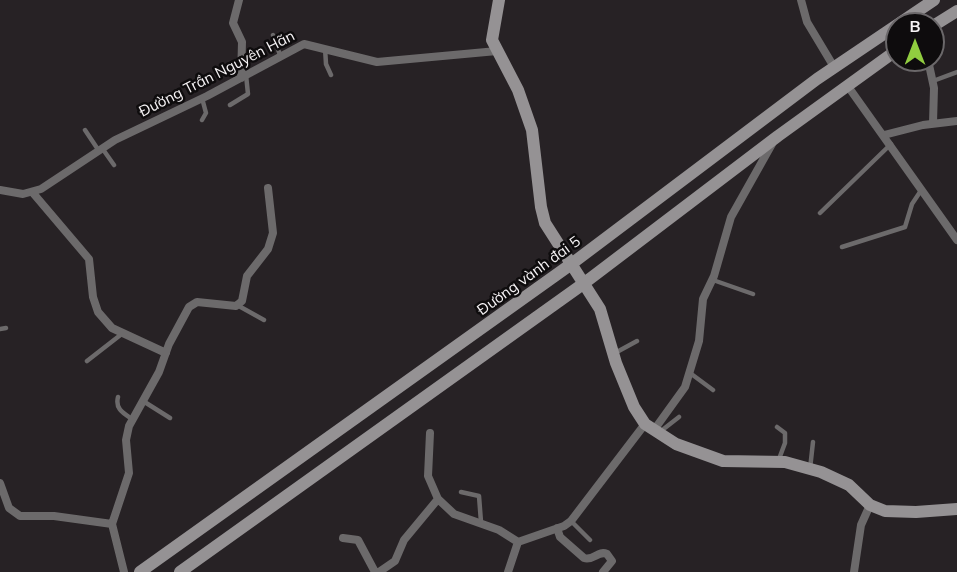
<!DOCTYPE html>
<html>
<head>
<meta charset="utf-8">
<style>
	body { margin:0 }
	#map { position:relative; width:957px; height:572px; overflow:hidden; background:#272225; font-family:Mulish,sans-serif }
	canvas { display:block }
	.north { position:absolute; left:885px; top:12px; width:60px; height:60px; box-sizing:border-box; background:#0e0c0d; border:2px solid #6b686a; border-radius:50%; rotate:0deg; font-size:16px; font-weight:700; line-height:24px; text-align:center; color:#f6f3f5 }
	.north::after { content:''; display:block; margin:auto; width:21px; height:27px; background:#91cd40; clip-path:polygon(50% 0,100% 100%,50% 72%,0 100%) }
</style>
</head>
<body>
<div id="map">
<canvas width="957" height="572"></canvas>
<div class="north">B</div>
</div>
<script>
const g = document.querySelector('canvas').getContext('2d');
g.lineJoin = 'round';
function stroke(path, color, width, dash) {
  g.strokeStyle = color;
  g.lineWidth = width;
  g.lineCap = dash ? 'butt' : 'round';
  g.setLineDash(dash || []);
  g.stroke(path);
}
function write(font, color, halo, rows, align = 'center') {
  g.font = font + ' Mulish,sans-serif';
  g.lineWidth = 5;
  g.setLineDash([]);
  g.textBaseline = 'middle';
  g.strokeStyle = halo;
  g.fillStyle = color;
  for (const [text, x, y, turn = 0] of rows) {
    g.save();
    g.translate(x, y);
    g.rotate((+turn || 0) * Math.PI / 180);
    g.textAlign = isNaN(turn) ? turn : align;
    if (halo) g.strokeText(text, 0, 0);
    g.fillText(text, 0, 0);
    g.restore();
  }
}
stroke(new Path2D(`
	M 273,35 L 280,55
	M 325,48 L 326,64 L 331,75
	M 933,81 L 957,72
	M 230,105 L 248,94 L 246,75
	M 202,120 L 206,113 L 202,98
	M 85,130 L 99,151
	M 102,148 L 114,165
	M 820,213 L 891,144
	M 842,247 L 905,227 L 912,204 L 922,189
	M 713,280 L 753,294
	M 237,305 L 264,320
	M 0,329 L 6,328
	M 615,353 L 637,341
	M 87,361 L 123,333
	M 690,373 L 713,390
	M 118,397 C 115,409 123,413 132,419
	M 143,401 L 170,418
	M 777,427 L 785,433 L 785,443 L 779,459
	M 661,431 L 679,417
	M 810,469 L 813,442
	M 461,492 L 479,496 L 481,522
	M 571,521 L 590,540`), '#6c6a6b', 4.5);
stroke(new Path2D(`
	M 239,0 L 233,23 L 242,42 L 241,78
	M 801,0 L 807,22 L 834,67
	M 928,60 L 934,88 L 933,123
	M 847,85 L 957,240
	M 884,135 L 923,125 L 957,121
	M 0,190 L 23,194 L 41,189 L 115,140 L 207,96 L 304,44 L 377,62 L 497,51
	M 33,193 L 89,259 L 93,297 L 98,312 L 112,328 L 166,353
	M 654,430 L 685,387 L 699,341 L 703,299 L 714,276 L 731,217 L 772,144
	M 430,433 L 428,476 L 438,499 L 454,514 L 499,530 L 518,542
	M 0,483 L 9,508 L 20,516 L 54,516 L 112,524
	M 557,528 L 560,537 L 584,558 C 594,561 598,550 607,554 L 612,561 L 603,572
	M 343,538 L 358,540 L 375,572
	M 124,572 L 112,524 L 129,473 L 126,440 L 129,426 L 159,372 L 169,344 L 189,307 L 197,302 L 236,306 L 242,301 L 247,276 L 268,249 L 273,233 L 268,188
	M 379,572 L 395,561 L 404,540 L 438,499
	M 508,572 L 518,542 L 564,526 L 571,521 L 645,424
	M 854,572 L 861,525 L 870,505`), '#6c6a6b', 8);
stroke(new Path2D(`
	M 499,0 L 492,40 L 518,90 L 532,130 L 541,207 L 545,223 L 600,309 L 616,363 L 634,407 L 645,424 L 676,444 L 723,461 L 785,462 L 821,472 L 849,485 L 870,505 L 885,511 L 916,512 L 957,509
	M 933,26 L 957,11
	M 140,572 L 570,265 L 817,79 L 934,0
	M 180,572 L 583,284 L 778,136 L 897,50`), '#959294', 12);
write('15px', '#f6f3f5', '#0e0c0d', [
	["Đường Trần Nguyên Hãn",217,74,-27],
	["Đường vành đai 5",529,276,-36]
]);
</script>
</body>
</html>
